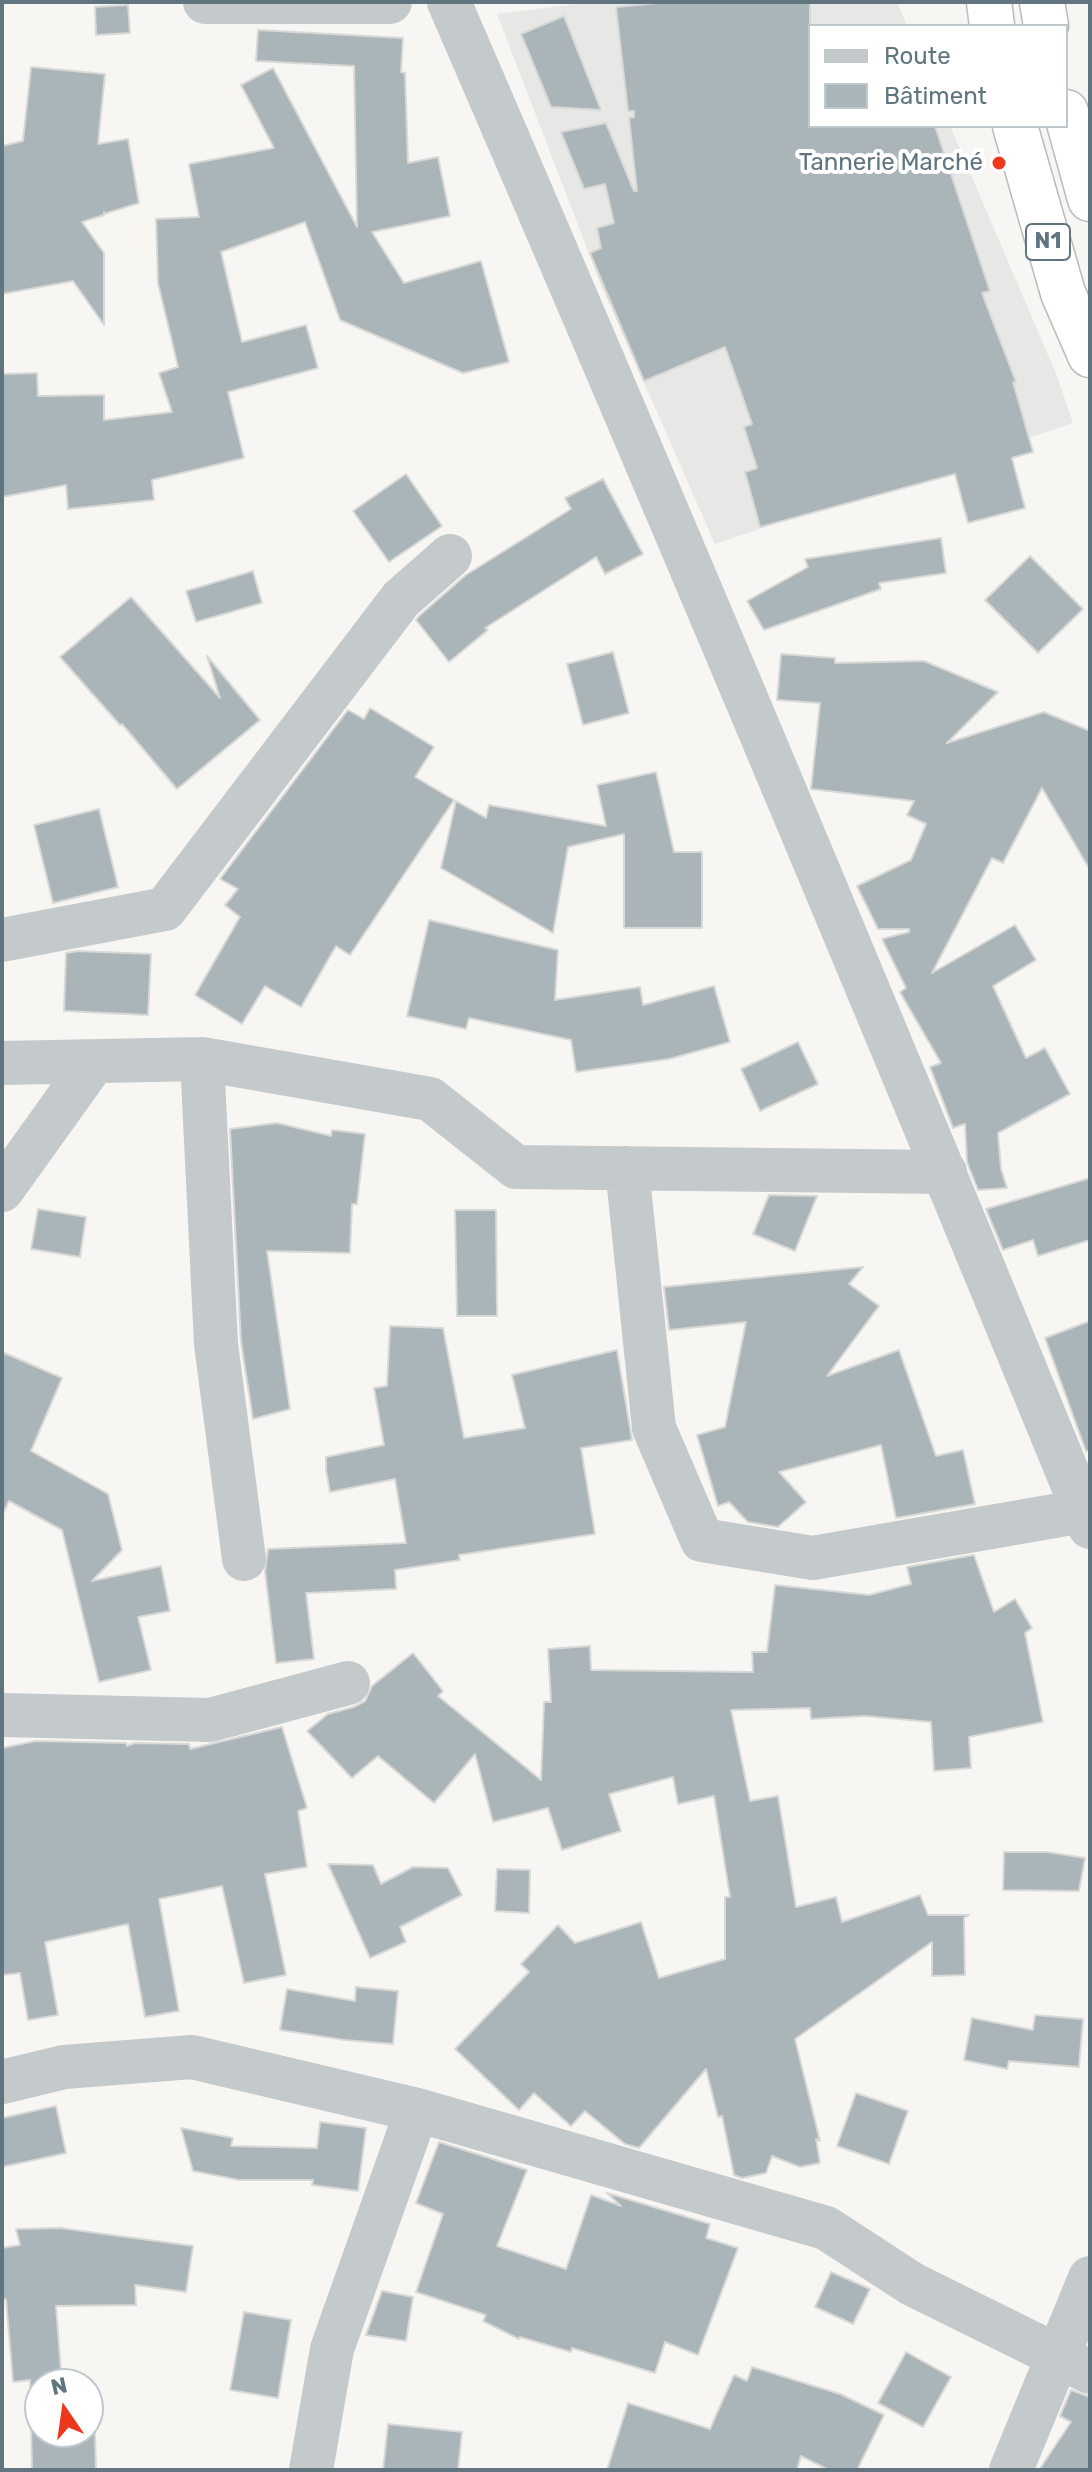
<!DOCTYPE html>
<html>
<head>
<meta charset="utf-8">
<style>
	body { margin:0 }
	#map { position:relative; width:1092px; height:2472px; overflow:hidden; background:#f7f6f3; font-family:Rubik,sans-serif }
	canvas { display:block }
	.frame { position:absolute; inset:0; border:4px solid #607580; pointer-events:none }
	.legend { position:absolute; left:808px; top:24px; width:260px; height:104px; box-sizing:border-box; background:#fff; border:2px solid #bfc8cc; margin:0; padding:10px 14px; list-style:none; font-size:24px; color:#607580 }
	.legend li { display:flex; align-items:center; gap:16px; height:40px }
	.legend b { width:40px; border:2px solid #bfc8cc }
	.north { position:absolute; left:24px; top:2368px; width:80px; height:80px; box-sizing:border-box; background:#fff; border:2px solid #bfc8cc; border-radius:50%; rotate:347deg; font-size:22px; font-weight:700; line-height:32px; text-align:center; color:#607580 }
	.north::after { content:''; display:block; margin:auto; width:28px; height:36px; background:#ec381d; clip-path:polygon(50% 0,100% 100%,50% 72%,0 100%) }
</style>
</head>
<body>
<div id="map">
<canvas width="1092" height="2472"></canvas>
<div class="frame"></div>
<ul class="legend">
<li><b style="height:10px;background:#c4c9cb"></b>Route</li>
<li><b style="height:22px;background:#aab5b9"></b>Bâtiment</li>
</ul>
<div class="north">N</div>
</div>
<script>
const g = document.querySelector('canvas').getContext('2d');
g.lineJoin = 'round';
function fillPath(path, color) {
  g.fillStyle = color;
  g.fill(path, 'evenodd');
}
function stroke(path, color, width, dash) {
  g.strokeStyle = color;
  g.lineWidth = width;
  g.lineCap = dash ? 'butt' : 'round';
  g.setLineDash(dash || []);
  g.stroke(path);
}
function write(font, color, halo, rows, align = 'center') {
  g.font = font + ' Rubik,sans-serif';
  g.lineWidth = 8;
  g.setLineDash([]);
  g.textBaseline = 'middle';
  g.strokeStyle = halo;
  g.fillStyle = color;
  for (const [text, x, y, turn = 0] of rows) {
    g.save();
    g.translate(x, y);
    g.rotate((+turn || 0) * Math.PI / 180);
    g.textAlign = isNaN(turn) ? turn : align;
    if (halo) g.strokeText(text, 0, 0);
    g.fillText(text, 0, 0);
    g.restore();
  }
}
fillPath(new Path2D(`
	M 591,2 L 897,2 L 907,26 L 810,26 L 810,126 L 950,126 L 1057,376 L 1073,423 L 715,544 L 601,285 L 497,14 Z`), '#e7e8e6');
const building = new Path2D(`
	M 668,2 L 810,2 L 810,126 L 935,126 L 990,291 L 982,293 L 1016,382 L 1013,382 L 1033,452 L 1012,458 L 1025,508 L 968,523 L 955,474 L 760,527 L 745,472 L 757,468 L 744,427 L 752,424 L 725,347 L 644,381 L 590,253 L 601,248 L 597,228 L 614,223 L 605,184 L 584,189 L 561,132 L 606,123 L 634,191 L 637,191 L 629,118 L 634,117 L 634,111 L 628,111 L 616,7 Z
	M 128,5 L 130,33 L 96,35 L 95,7 Z
	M 564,16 L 601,110 L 551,107 L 521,34 Z
	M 258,30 L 403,38 L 401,72 L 405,73 L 408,163 L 438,157 L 450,216 L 372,232 L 404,283 L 481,261 L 509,362 L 463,373 L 340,320 L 305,222 L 221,252 L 242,342 L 306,325 L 318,368 L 228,392 L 244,458 L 152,480 L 154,500 L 68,509 L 66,485 L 2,497 L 2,374 L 37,373 L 38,396 L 104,395 L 104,420 L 172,412 L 159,373 L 178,367 L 158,283 L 156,219 L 199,217 L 189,164 L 274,148 L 241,85 L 273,68 L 357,227 L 354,66 L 256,61 Z
	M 31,67 L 105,74 L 98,144 L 128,139 L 139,203 L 104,214 L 104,212 L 104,215 L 82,222 L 104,253 L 104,325 L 73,281 L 2,294 L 2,146 L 23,141 Z
	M 406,474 L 442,526 L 389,562 L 353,511 Z
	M 603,479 L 643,554 L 605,574 L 596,557 L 485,628 L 488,630 L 449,662 L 416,620 L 419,616 L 466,575 L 571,509 L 565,498 Z
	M 941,538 L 946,573 L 879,583 L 881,589 L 764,630 L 747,601 L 808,567 L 805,559 Z
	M 1030,556 L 1083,609 L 1038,653 L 985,600 Z
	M 253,571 L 262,603 L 196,622 L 186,591 Z
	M 131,597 L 220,698 L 207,656 L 260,720 L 177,789 L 122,724 L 120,725 L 60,657 Z
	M 613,652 L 629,713 L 583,725 L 567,664 Z
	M 781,654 L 835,658 L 835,663 L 924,661 L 998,692 L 947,743 L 1044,712 L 1090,731 L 1090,870 L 1042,788 L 1003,863 L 992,858 L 932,973 L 1015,925 L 1036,960 L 993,986 L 1026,1058 L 1045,1048 L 1070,1094 L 998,1133 L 1001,1169 L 1007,1188 L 978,1190 L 967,1162 L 965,1124 L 953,1128 L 930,1067 L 941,1063 L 900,992 L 906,988 L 882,939 L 909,932 L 909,929 L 878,929 L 857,886 L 911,860 L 926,824 L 907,815 L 914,801 L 811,789 L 820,703 L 777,700 Z
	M 370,708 L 434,747 L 415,777 L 454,800 L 350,955 L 336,946 L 301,1007 L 265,986 L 242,1024 L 195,995 L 240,917 L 225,905 L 238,889 L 220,879 L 348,710 L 364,719 Z
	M 656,772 L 674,852 L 702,852 L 702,928 L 624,928 L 624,834 L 568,847 L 553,933 L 441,868 L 456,801 L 486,818 L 489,805 L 606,826 L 597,785 Z
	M 99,809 L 118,887 L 53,903 L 34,825 Z
	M 429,920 L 558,950 L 555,1000 L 640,987 L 643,1005 L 714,986 L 730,1042 L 669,1059 L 576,1072 L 571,1040 L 469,1018 L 466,1029 L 407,1016 Z
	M 78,951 L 151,954 L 148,1015 L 64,1011 L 66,953 Z
	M 798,1042 L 818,1084 L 760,1111 L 741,1069 Z
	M 277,1123 L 331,1136 L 332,1130 L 365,1134 L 357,1204 L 352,1204 L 350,1253 L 267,1251 L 290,1409 L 253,1419 L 241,1342 L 230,1129 Z
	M 1090,1178 L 1090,1240 L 1038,1256 L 1033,1240 L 1003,1250 L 986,1209 Z
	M 769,1195 L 817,1196 L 795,1251 L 753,1234 Z
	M 38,1209 L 86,1217 L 80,1257 L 31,1249 Z
	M 455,1210 L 496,1210 L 497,1316 L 457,1316 Z
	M 863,1267 L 849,1284 L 879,1306 L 827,1376 L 899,1350 L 936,1456 L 963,1450 L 975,1504 L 896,1518 L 881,1445 L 779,1472 L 806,1502 L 778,1527 L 748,1522 L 729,1502 L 718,1506 L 697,1435 L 725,1427 L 746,1322 L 669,1330 L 664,1287 Z
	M 1090,1321 L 1090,1451 L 1086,1451 L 1045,1338 Z
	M 390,1326 L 443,1328 L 464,1438 L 525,1428 L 512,1375 L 617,1350 L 632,1440 L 581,1448 L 595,1534 L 459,1555 L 460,1560 L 395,1570 L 396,1589 L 306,1593 L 314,1659 L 276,1663 L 265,1571 L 268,1549 L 406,1543 L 395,1479 L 330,1492 L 326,1470 L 326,1457 L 384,1445 L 374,1388 L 387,1386 Z
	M 2,1352 L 62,1378 L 31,1451 L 108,1494 L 122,1550 L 92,1581 L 161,1566 L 170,1611 L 138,1617 L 151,1670 L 99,1682 L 62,1530 L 9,1501 L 2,1516 Z
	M 974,1555 L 994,1612 L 1015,1599 L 1032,1628 L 1025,1633 L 1043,1722 L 969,1737 L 971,1768 L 934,1771 L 931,1722 L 865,1716 L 811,1719 L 810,1708 L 731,1710 L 750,1801 L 778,1796 L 796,1907 L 836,1897 L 842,1922 L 920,1895 L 928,1915 L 969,1915 L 964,1918 L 965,1975 L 932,1976 L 932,1942 L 795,2039 L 820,2141 L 816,2139 L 820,2163 L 800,2167 L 772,2156 L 766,2173 L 742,2178 L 734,2175 L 722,2116 L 718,2117 L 706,2069 L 639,2148 L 625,2144 L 585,2111 L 571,2126 L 534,2093 L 519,2110 L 455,2049 L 529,1972 L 521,1964 L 558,1925 L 575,1943 L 641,1922 L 659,1978 L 725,1959 L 725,1897 L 730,1897 L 714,1796 L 678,1804 L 673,1777 L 609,1794 L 621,1831 L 562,1850 L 548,1808 L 493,1822 L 475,1754 L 434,1803 L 378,1756 L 352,1778 L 307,1731 L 328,1714 L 354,1707 L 365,1701 L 372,1686 L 413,1653 L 443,1691 L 438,1696 L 541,1780 L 544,1702 L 551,1702 L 548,1649 L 590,1646 L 591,1670 L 753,1672 L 752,1652 L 767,1652 L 775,1585 L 869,1595 L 911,1584 L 907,1567 Z
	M 282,1727 L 307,1808 L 298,1811 L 307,1867 L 265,1874 L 286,1975 L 244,1983 L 222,1886 L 159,1899 L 179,2011 L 145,2017 L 128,1924 L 45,1942 L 58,2015 L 28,2020 L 20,1973 L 2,1975 L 2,1748 L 36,1741 L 126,1743 L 127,1746 L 135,1743 L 189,1744 L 190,1749 Z
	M 1004,1852 L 1047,1852 L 1085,1858 L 1079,1891 L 1003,1890 Z
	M 328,1864 L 373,1865 L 381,1884 L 413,1867 L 448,1868 L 462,1895 L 400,1927 L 406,1942 L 370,1958 Z
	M 497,1869 L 530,1870 L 529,1913 L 495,1911 Z
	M 356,1987 L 398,1991 L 393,2044 L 345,2040 L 280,2030 L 287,1989 L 355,2001 Z
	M 1035,2015 L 1083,2019 L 1079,2067 L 1009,2061 L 1007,2069 L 964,2060 L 972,2018 L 1033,2030 Z
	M 856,2093 L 908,2111 L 889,2164 L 837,2146 Z
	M 56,2106 L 66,2153 L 2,2167 L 2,2118 Z
	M 320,2122 L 366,2128 L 358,2191 L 312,2185 L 313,2180 L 239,2180 L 193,2171 L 181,2128 L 233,2138 L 231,2146 L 317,2148 Z
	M 439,2142 L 527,2170 L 497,2246 L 566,2269 L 591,2195 L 621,2206 L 607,2193 L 710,2224 L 706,2238 L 738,2248 L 698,2355 L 665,2342 L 655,2373 L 572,2348 L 571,2352 L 520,2337 L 519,2339 L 483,2321 L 486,2315 L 416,2292 L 443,2214 L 416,2203 Z
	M 60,2228 L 193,2246 L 186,2292 L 135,2285 L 136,2305 L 56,2306 L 62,2384 L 40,2384 L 40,2432 L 88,2432 L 88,2394 L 94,2394 L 96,2470 L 32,2470 L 30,2380 L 13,2382 L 6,2299 L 2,2300 L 2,2248 L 20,2245 L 16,2229 Z
	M 831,2272 L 870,2289 L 853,2324 L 815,2307 Z
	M 382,2291 L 413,2297 L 406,2341 L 366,2335 Z
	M 244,2312 L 291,2320 L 278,2398 L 230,2390 Z
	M 906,2352 L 951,2377 L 923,2427 L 878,2403 Z
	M 752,2367 L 840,2394 L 884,2415 L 857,2470 L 829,2470 L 801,2456 L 797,2470 L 607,2470 L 628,2403 L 710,2429 L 734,2375 L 747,2381 Z
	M 1071,2390 L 1090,2397 L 1090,2470 L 1039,2470 L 1071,2422 L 1060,2416 Z
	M 388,2424 L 462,2432 L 458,2470 L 383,2470 Z`);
fillPath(building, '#aab5b9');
stroke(building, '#d8d8d6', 2);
const trunk = new Path2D(`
	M 989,2 L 992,26
	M 1042,2 L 1046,26
	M 1066,112 L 1090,199
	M 1015,126 L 1063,293 L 1090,355`);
stroke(trunk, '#b8bcbf', 47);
stroke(new Path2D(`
	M 205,2 L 390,2
	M 449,2 C 668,508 881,1017 1090,1527
	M 2,940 L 165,909 L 401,599 L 450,556
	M 202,1059 L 216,1344 L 244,1559
	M 2,1063 L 202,1059 L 430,1099 L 516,1167 L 945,1172
	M 627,1168 L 654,1428 L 702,1540 L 813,1558 L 1083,1511
	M 2,1190 L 93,1063
	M 2,1715 L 210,1720 L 348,1683
	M 2,2082 L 64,2067 L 192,2057 L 417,2110 L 826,2228 L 912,2284 L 1090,2372
	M 311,2470 L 332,2349 L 417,2110
	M 1011,2470 L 1090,2278`), '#c4c9cb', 44);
stroke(trunk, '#fff', 44);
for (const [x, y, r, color] of [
	[999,163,8,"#ec381d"]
]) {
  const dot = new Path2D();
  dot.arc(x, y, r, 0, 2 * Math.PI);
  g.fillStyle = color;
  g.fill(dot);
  stroke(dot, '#fff', 3);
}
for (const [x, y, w] of [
	[1048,242,44]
]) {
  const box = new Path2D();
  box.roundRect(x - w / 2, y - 18, w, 36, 6);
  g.fillStyle = '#fff';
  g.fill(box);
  stroke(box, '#607580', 2);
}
write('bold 22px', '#607580', null, [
	["N1",1048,242]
]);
write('24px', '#607580', '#fff', [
	["Tannerie Marché",983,163]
], 'right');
</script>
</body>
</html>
